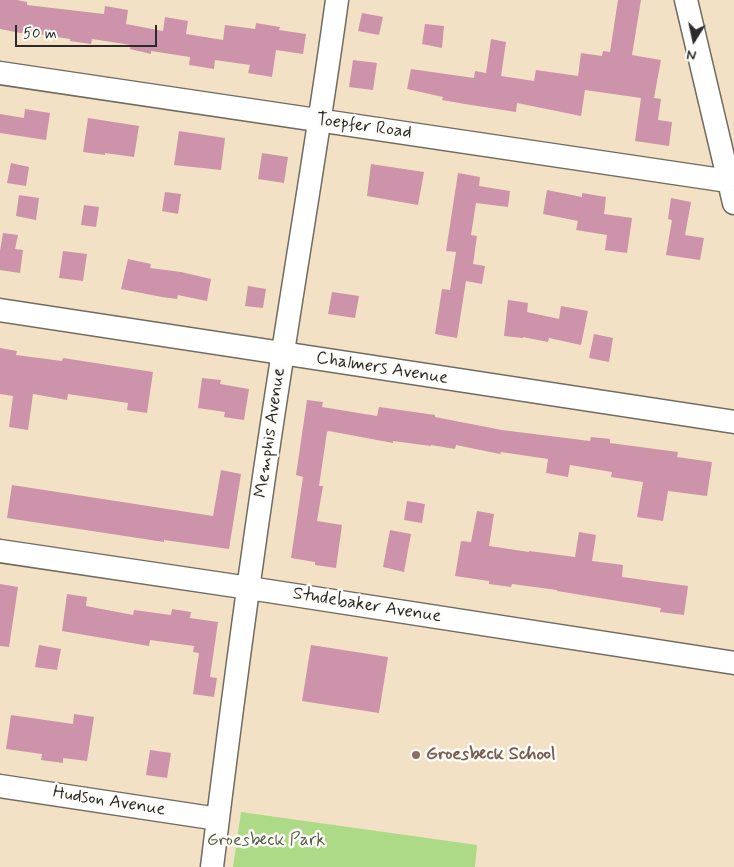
<!DOCTYPE html>
<html>
<head>
<meta charset="utf-8">
<style>
	body { margin:0 }
	#map { position:relative; width:734px; height:867px; overflow:hidden; background:#f3e1c5; font-family:Mynerve,sans-serif }
	canvas { display:block }
	.north { position:absolute; left:669px; top:15px; width:50px; height:50px; -webkit-text-stroke:4px #fdfcf7; paint-order:stroke; rotate:190deg; font-size:14px; font-weight:700; line-height:20px; text-align:center; color:#2b2b2b }
	.north::after { content:''; display:block; margin:auto; width:18px; height:22px; background:#2b2b2b; clip-path:polygon(50% 0,100% 100%,50% 72%,0 100%) }
	.scale { position:absolute; left:15px; top:25px; width:142px; height:22px; box-sizing:border-box; border:2px solid #2b2b2b; border-top:0; padding-left:6px; font-size:15px; line-height:18px; white-space:nowrap; color:#2b2b2b; -webkit-text-stroke:4px #fdfcf7; paint-order:stroke }
</style>
</head>
<body>
<div id="map">
<canvas width="734" height="867"></canvas>
<div class="north">N</div>
<div class="scale">50 m</div>
</div>
<script>
const g = document.querySelector('canvas').getContext('2d');
g.lineJoin = 'round';
function fillPath(path, color) {
  g.fillStyle = color;
  g.fill(path, 'evenodd');
}
function stroke(path, color, width, dash) {
  g.strokeStyle = color;
  g.lineWidth = width;
  g.lineCap = dash ? 'butt' : 'round';
  g.setLineDash(dash || []);
  g.stroke(path);
}
function write(font, color, halo, rows, align = 'center') {
  g.font = font + ' Mynerve,sans-serif';
  g.lineWidth = 5;
  g.setLineDash([]);
  g.textBaseline = 'middle';
  g.strokeStyle = halo;
  g.fillStyle = color;
  for (const [text, x, y, turn = 0] of rows) {
    g.save();
    g.translate(x, y);
    g.rotate((+turn || 0) * Math.PI / 180);
    g.textAlign = isNaN(turn) ? turn : align;
    if (halo) g.strokeText(text, 0, 0);
    g.fillText(text, 0, 0);
    g.restore();
  }
}
fillPath(new Path2D(`
	M 241,812 L 477,845 L 475,867 L 233,867 Z`), '#acda86');
fillPath(new Path2D(`
	M 0,0 L 17,0 L 27,2 L 27,5 L 104,14 L 105,6 L 128,10 L 126,24 L 163,31 L 165,17 L 188,21 L 186,34 L 223,40 L 225,25 L 255,29 L 256,23 L 280,27 L 279,30 L 306,34 L 303,54 L 276,50 L 272,77 L 248,73 L 250,65 L 215,60 L 214,69 L 189,65 L 190,57 L 151,51 L 151,54 L 130,49 L 131,45 L 92,39 L 91,44 L 70,41 L 70,39 L 31,33 L 31,35 L 0,29 Z
	M 618,0 L 641,0 L 632,55 L 661,60 L 654,98 L 661,99 L 658,120 L 672,122 L 669,146 L 635,141 L 641,98 L 585,90 L 581,116 L 517,103 L 516,112 L 465,104 L 442,100 L 443,97 L 407,89 L 411,69 L 474,78 L 475,71 L 486,73 L 491,39 L 506,42 L 501,76 L 534,81 L 536,70 L 578,76 L 581,53 L 602,56 L 603,51 L 610,52 Z
	M 362,13 L 383,17 L 379,35 L 358,31 Z
	M 425,24 L 444,26 L 442,48 L 422,44 Z
	M 353,60 L 377,63 L 373,90 L 349,87 Z
	M 25,109 L 50,113 L 46,140 L 0,133 L 0,114 L 24,118 Z
	M 88,118 L 139,126 L 134,157 L 105,153 L 105,155 L 83,152 Z
	M 179,131 L 225,138 L 221,170 L 174,165 Z
	M 262,153 L 288,157 L 284,183 L 258,179 Z
	M 11,163 L 29,167 L 26,186 L 7,183 Z
	M 371,164 L 424,172 L 418,205 L 367,196 Z
	M 458,173 L 480,177 L 479,186 L 510,191 L 508,207 L 476,203 L 471,235 L 477,236 L 473,264 L 485,266 L 482,284 L 466,281 L 457,338 L 435,334 L 442,289 L 450,290 L 456,252 L 446,251 Z
	M 547,190 L 582,197 L 582,193 L 606,197 L 604,214 L 632,218 L 627,253 L 605,250 L 607,235 L 576,230 L 578,221 L 543,214 Z
	M 165,192 L 181,194 L 178,214 L 162,211 Z
	M 19,195 L 39,198 L 36,220 L 16,216 Z
	M 671,198 L 691,202 L 685,235 L 704,238 L 700,260 L 666,255 L 672,220 L 668,219 Z
	M 84,205 L 99,207 L 96,227 L 81,225 Z
	M 3,233 L 18,235 L 15,249 L 23,250 L 20,273 L 0,270 L 0,251 Z
	M 63,251 L 87,254 L 83,281 L 59,278 Z
	M 128,259 L 151,264 L 150,268 L 181,272 L 211,279 L 207,301 L 178,295 L 177,299 L 162,297 L 121,289 Z
	M 248,286 L 266,289 L 263,308 L 245,306 Z
	M 332,292 L 359,296 L 355,318 L 328,314 Z
	M 508,300 L 528,303 L 527,312 L 559,319 L 561,306 L 588,311 L 581,345 L 549,338 L 548,342 L 523,337 L 523,338 L 504,336 Z
	M 594,334 L 613,338 L 609,362 L 589,358 Z
	M 0,348 L 17,351 L 16,355 L 62,361 L 63,358 L 153,372 L 147,413 L 127,410 L 128,403 L 68,394 L 67,400 L 33,394 L 28,430 L 9,427 L 13,396 L 0,394 Z
	M 202,378 L 221,380 L 220,384 L 249,389 L 244,420 L 224,417 L 225,412 L 198,408 Z
	M 307,400 L 323,402 L 322,407 L 377,416 L 379,407 L 435,415 L 435,417 L 502,430 L 590,441 L 591,437 L 610,439 L 610,443 L 678,452 L 677,457 L 712,462 L 707,496 L 668,491 L 663,521 L 637,517 L 643,482 L 611,477 L 612,472 L 570,465 L 568,477 L 546,473 L 548,459 L 501,452 L 500,454 L 456,445 L 455,449 L 431,445 L 431,446 L 393,441 L 393,443 L 329,431 L 327,432 L 319,486 L 323,486 L 317,521 L 342,525 L 336,568 L 315,565 L 315,562 L 291,558 L 303,477 L 296,475 Z
	M 221,470 L 241,474 L 229,549 L 164,540 L 164,542 L 7,518 L 12,485 L 213,516 Z
	M 407,501 L 425,504 L 422,523 L 404,520 Z
	M 477,511 L 494,514 L 489,546 L 529,552 L 529,551 L 575,557 L 579,532 L 596,535 L 592,561 L 623,565 L 622,577 L 688,586 L 684,615 L 660,612 L 661,608 L 557,591 L 557,590 L 512,584 L 511,587 L 489,584 L 489,581 L 455,576 L 461,541 L 471,542 Z
	M 390,530 L 411,534 L 404,572 L 383,567 Z
	M 0,584 L 18,587 L 9,647 L 0,646 Z
	M 67,594 L 87,597 L 86,606 L 133,615 L 134,610 L 171,615 L 172,609 L 191,612 L 190,618 L 218,622 L 210,677 L 217,678 L 214,697 L 193,694 L 199,653 L 193,652 L 194,646 L 150,640 L 149,646 L 62,631 Z
	M 39,645 L 61,649 L 57,670 L 35,667 Z
	M 311,645 L 388,657 L 379,713 L 302,701 Z
	M 74,714 L 94,717 L 87,761 L 63,758 L 63,763 L 41,760 L 42,754 L 6,749 L 11,715 L 73,724 Z
	M 150,750 L 171,753 L 167,778 L 146,775 Z`), '#cd93aa');
const minor = new Path2D(`
	M 686,0 L 734,203
	M 0,73 L 728,181
	M 0,310 L 734,422
	M 0,551 L 249,588 L 734,663
	M 0,786 L 218,819
	M 212,867 C 233,695 256,523 283,352 C 301,235 321,118 337,0`);
stroke(minor, '#716b61', 25);
stroke(minor, '#fff', 22);
for (const [x, y, r, color] of [
	[416,755,5,"#8d6e63"]
]) {
  const dot = new Path2D();
  dot.arc(x, y, r, 0, 2 * Math.PI);
  g.fillStyle = color;
  g.fill(dot);
  stroke(dot, '#fdfcf7', 2);
}
write('18px', '#2b2b2b', '#fdfcf7', [
	["Toepfer Road",364,127,8],
	["Chalmers Avenue",382,369,9],
	["Memphis Avenue",271,433,-82],
	["Studebaker Avenue",367,606,9],
	["Hudson Avenue",109,802,9]
]);
write('bold 18px', '#785e54', '#fdfcf7', [
	["Groesbeck School",426,755]
], 'left');
write('18px', '#526046', '#fdfcf7', [
	["Groesbeck Park",266,841]
]);
</script>
</body>
</html>
